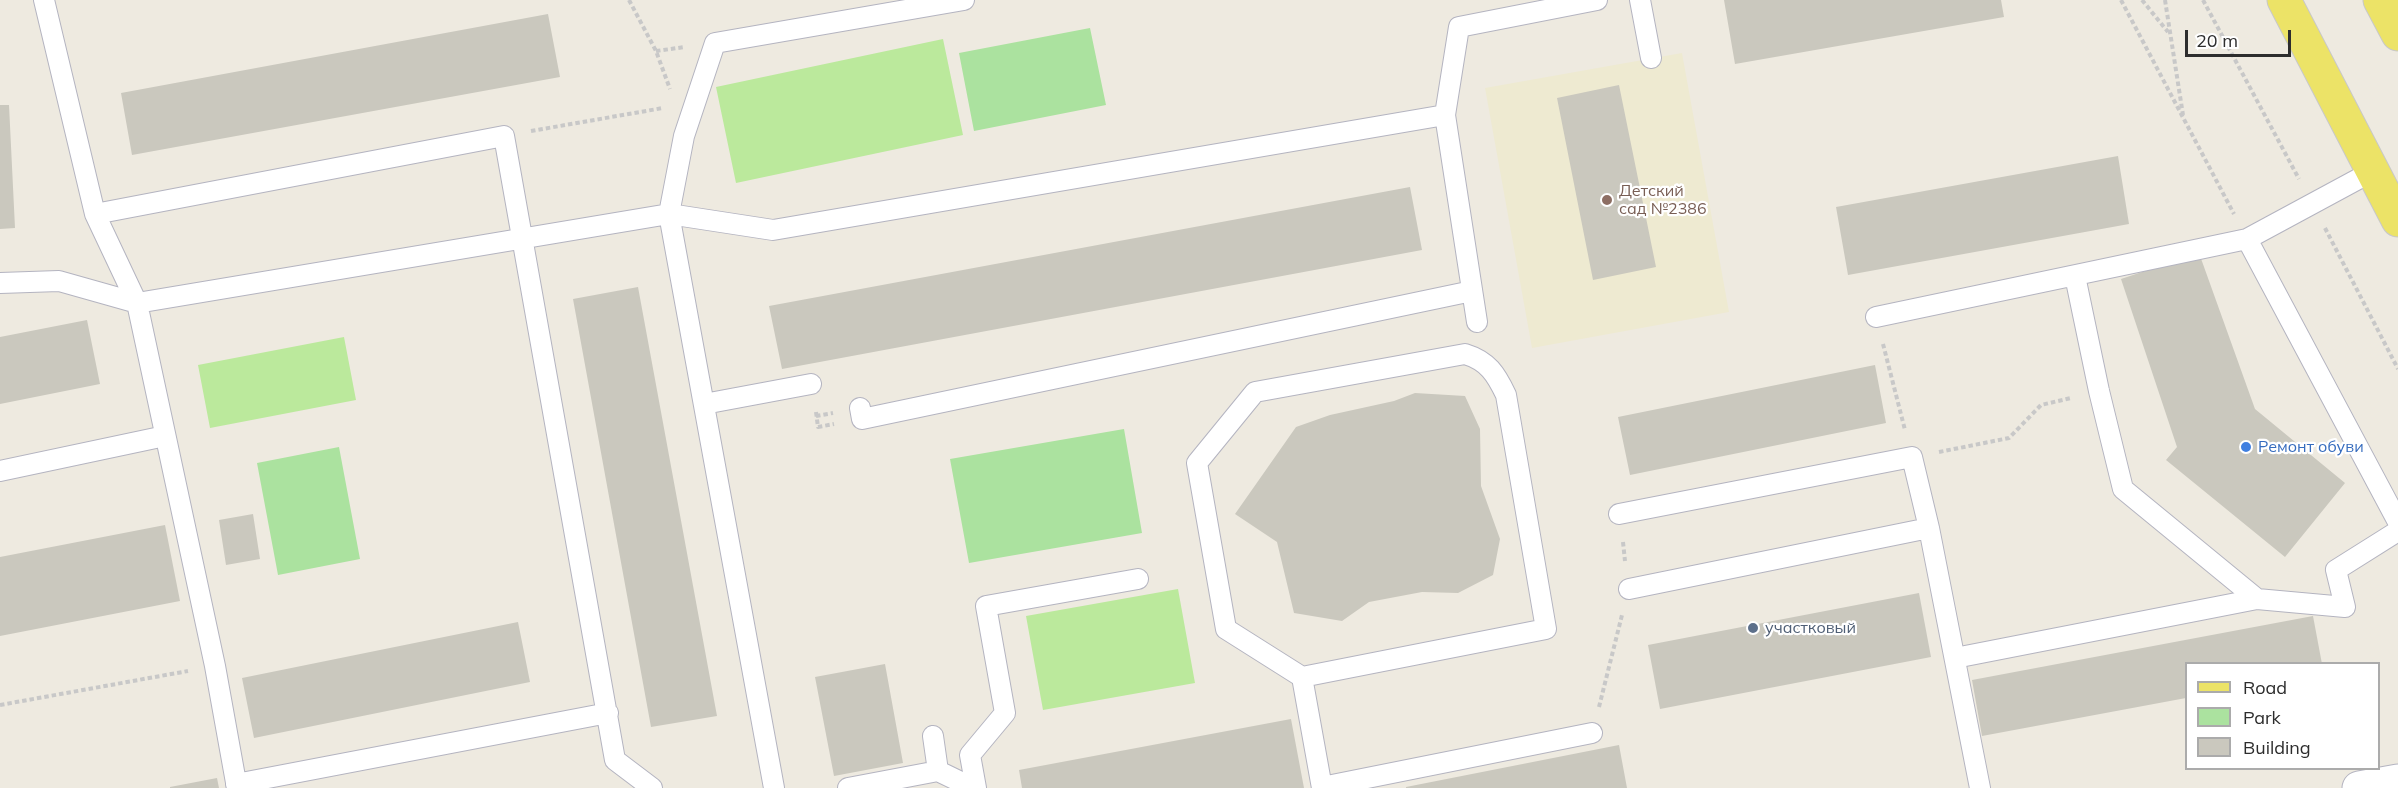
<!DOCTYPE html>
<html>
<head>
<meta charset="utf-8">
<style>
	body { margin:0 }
	#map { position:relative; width:2398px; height:788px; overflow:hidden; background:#eeeae0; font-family:Mulish,sans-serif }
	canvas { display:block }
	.legend { position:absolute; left:2185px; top:662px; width:195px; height:108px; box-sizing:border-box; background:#fff; border:2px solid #ababab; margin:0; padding:8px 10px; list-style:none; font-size:18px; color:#2d2d2d }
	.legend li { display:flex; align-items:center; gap:12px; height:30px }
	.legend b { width:30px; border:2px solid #ababab }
	.scale { position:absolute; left:2185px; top:30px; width:106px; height:27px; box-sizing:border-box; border:3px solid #2d2d2d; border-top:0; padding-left:8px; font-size:18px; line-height:21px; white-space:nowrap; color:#2d2d2d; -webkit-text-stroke:4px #fff; paint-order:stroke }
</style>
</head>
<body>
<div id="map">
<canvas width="2398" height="788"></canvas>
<ul class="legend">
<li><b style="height:8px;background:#ece367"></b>Road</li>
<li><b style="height:16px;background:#abe29f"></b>Park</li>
<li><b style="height:16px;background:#cac8be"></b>Building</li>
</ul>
<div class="scale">20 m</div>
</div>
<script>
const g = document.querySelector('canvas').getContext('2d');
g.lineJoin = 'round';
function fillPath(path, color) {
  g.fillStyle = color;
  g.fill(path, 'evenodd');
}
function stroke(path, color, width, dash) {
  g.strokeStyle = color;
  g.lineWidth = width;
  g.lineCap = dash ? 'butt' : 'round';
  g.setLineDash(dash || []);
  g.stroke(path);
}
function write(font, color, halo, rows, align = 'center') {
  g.font = font + ' Mulish,sans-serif';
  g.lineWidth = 4.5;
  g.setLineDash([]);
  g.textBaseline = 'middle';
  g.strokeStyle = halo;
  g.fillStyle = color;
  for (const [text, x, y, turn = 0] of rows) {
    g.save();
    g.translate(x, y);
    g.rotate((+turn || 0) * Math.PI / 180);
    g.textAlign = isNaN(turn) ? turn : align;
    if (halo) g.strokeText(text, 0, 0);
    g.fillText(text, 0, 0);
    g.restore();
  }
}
fillPath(new Path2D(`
	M 1682,53 L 1729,312 L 1532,348 L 1485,88 Z`), '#eeead1');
fillPath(new Path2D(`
	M 1090,28 L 1106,105 L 974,131 L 959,53 Z
	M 1124,429 L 1142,533 L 969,563 L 950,459 Z
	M 339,447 L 360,559 L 278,575 L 257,463 Z`), '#abe29f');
fillPath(new Path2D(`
	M 943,39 L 963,135 L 736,183 L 716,87 Z
	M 344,337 L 356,400 L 210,428 L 198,365 Z
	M 1178,589 L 1195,683 L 1043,710 L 1026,616 Z`), '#bbe99c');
fillPath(new Path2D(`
	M 1724,0 L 2001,0 L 2004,17 L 1735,64 Z
	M 548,14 L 560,77 L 132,155 L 121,93 Z
	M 1619,85 L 1656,267 L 1593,280 L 1557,98 Z
	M 0,105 L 9,105 L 15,228 L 0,229 Z
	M 2118,156 L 2129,224 L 1848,275 L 1836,207 Z
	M 1410,187 L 1422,250 L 782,369 L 769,306 Z
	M 2199,253 L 2255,409 L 2345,483 L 2285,557 L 2166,460 L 2177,447 L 2121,279 Z
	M 638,287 L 717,716 L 651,727 L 573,299 Z
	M 87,320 L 100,384 L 0,404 L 0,337 Z
	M 1875,365 L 1886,423 L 1630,475 L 1618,417 Z
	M 1415,393 L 1465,396 L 1480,429 L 1481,486 L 1500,539 L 1493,575 L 1458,593 L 1422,592 L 1369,602 L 1342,621 L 1294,613 L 1277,542 L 1235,514 L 1296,427 L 1330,415 L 1394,401 Z
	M 253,514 L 260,559 L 226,565 L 219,520 Z
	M 165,525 L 180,601 L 0,636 L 0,557 Z
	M 1919,593 L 1931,657 L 1660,709 L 1648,645 Z
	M 2313,616 L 2322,664 L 2186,664 L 2186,698 L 1982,736 L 1972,680 Z
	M 518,622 L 530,682 L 254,738 L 242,678 Z
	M 885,664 L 903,763 L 834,776 L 815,677 Z
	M 1291,719 L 1304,788 L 1022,788 L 1019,770 Z
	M 1619,745 L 1627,788 L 1406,788 L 1406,787 Z
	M 217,778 L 219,788 L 170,788 L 170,787 Z`), '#cac8be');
const service = new Path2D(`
	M 44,0 L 95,214 L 137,303 L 215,666 L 237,788
	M 964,0 L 715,43 L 684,136 L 669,214 L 773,230 L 1445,115 L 1477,322
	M 1640,0 L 1651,58
	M 1445,115 L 1459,27 L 1597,0
	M 95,214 L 504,136 L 615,760 L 652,788
	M 2247,239 L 2398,522
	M 2075,276 L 2099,391 L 2123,489 L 2257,599
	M 0,283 L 59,281 L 137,303 L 669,214 L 774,788
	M 1876,317 L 2247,239 L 2373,171
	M 704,404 L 811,384
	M 860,408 L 862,419 L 1472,291
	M 0,471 L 165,436
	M 1619,514 L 1912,457 L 1929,528
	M 1629,589 L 1929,528 L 1980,788
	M 1955,658 L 2257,599 L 2345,607 L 2336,570 L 2398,531
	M 1302,677 L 1546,629 L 1506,395 C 1496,374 1488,361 1465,354 L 1255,392 L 1197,463 L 1226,629 L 1302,677 L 1322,788
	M 933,736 L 938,771
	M 236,784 L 608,713
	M 1322,787 L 1592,733
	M 848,788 L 938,771 L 973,788
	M 976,788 L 970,755 L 1005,713 L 986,606 L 1138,579`);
const minor = new Path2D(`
	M 2359,788 L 2398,781`);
const primary = new Path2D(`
	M 2284,0 L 2398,220
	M 2380,0 L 2398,34`);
stroke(service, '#b4b4c0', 22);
stroke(minor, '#b4b4c0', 35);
stroke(primary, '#c8c8c8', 35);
stroke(new Path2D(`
	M 629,0 L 656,51 L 670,89
	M 2121,0 L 2234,214
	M 2142,0 L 2168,32
	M 2165,0 L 2183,115
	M 2203,0 L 2299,179
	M 656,51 L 685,47
	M 531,131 L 663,108
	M 2325,228 L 2398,369
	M 1883,344 L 1905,430
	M 816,412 L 818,427 L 834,424
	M 816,416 L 833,413
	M 1939,452 L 2009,438 L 2041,405 L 2071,398
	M 1623,542 L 1625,561
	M 0,705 L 188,671
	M 1599,707 L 1622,615`), '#c8c8c8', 4, [4.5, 3]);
stroke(service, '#fff', 20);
stroke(minor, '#fff', 33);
stroke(primary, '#ece367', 33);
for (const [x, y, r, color] of [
	[1607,200,6,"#8d6e63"],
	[2246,447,6,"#3f7fe0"],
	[1753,628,6,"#5c6f8a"]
]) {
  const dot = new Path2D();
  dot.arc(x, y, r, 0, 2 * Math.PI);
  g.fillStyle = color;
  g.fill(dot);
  stroke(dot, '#fff', 2);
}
write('16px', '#785e54', '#fff', [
	["Детский",1619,191],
	["сад №2386",1619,209]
], 'left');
write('16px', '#366cbe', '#fff', [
	["Ремонт обуви",2258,447]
], 'left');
write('16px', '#4e5e75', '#fff', [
	["участковый",1765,628]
], 'left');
</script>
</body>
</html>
